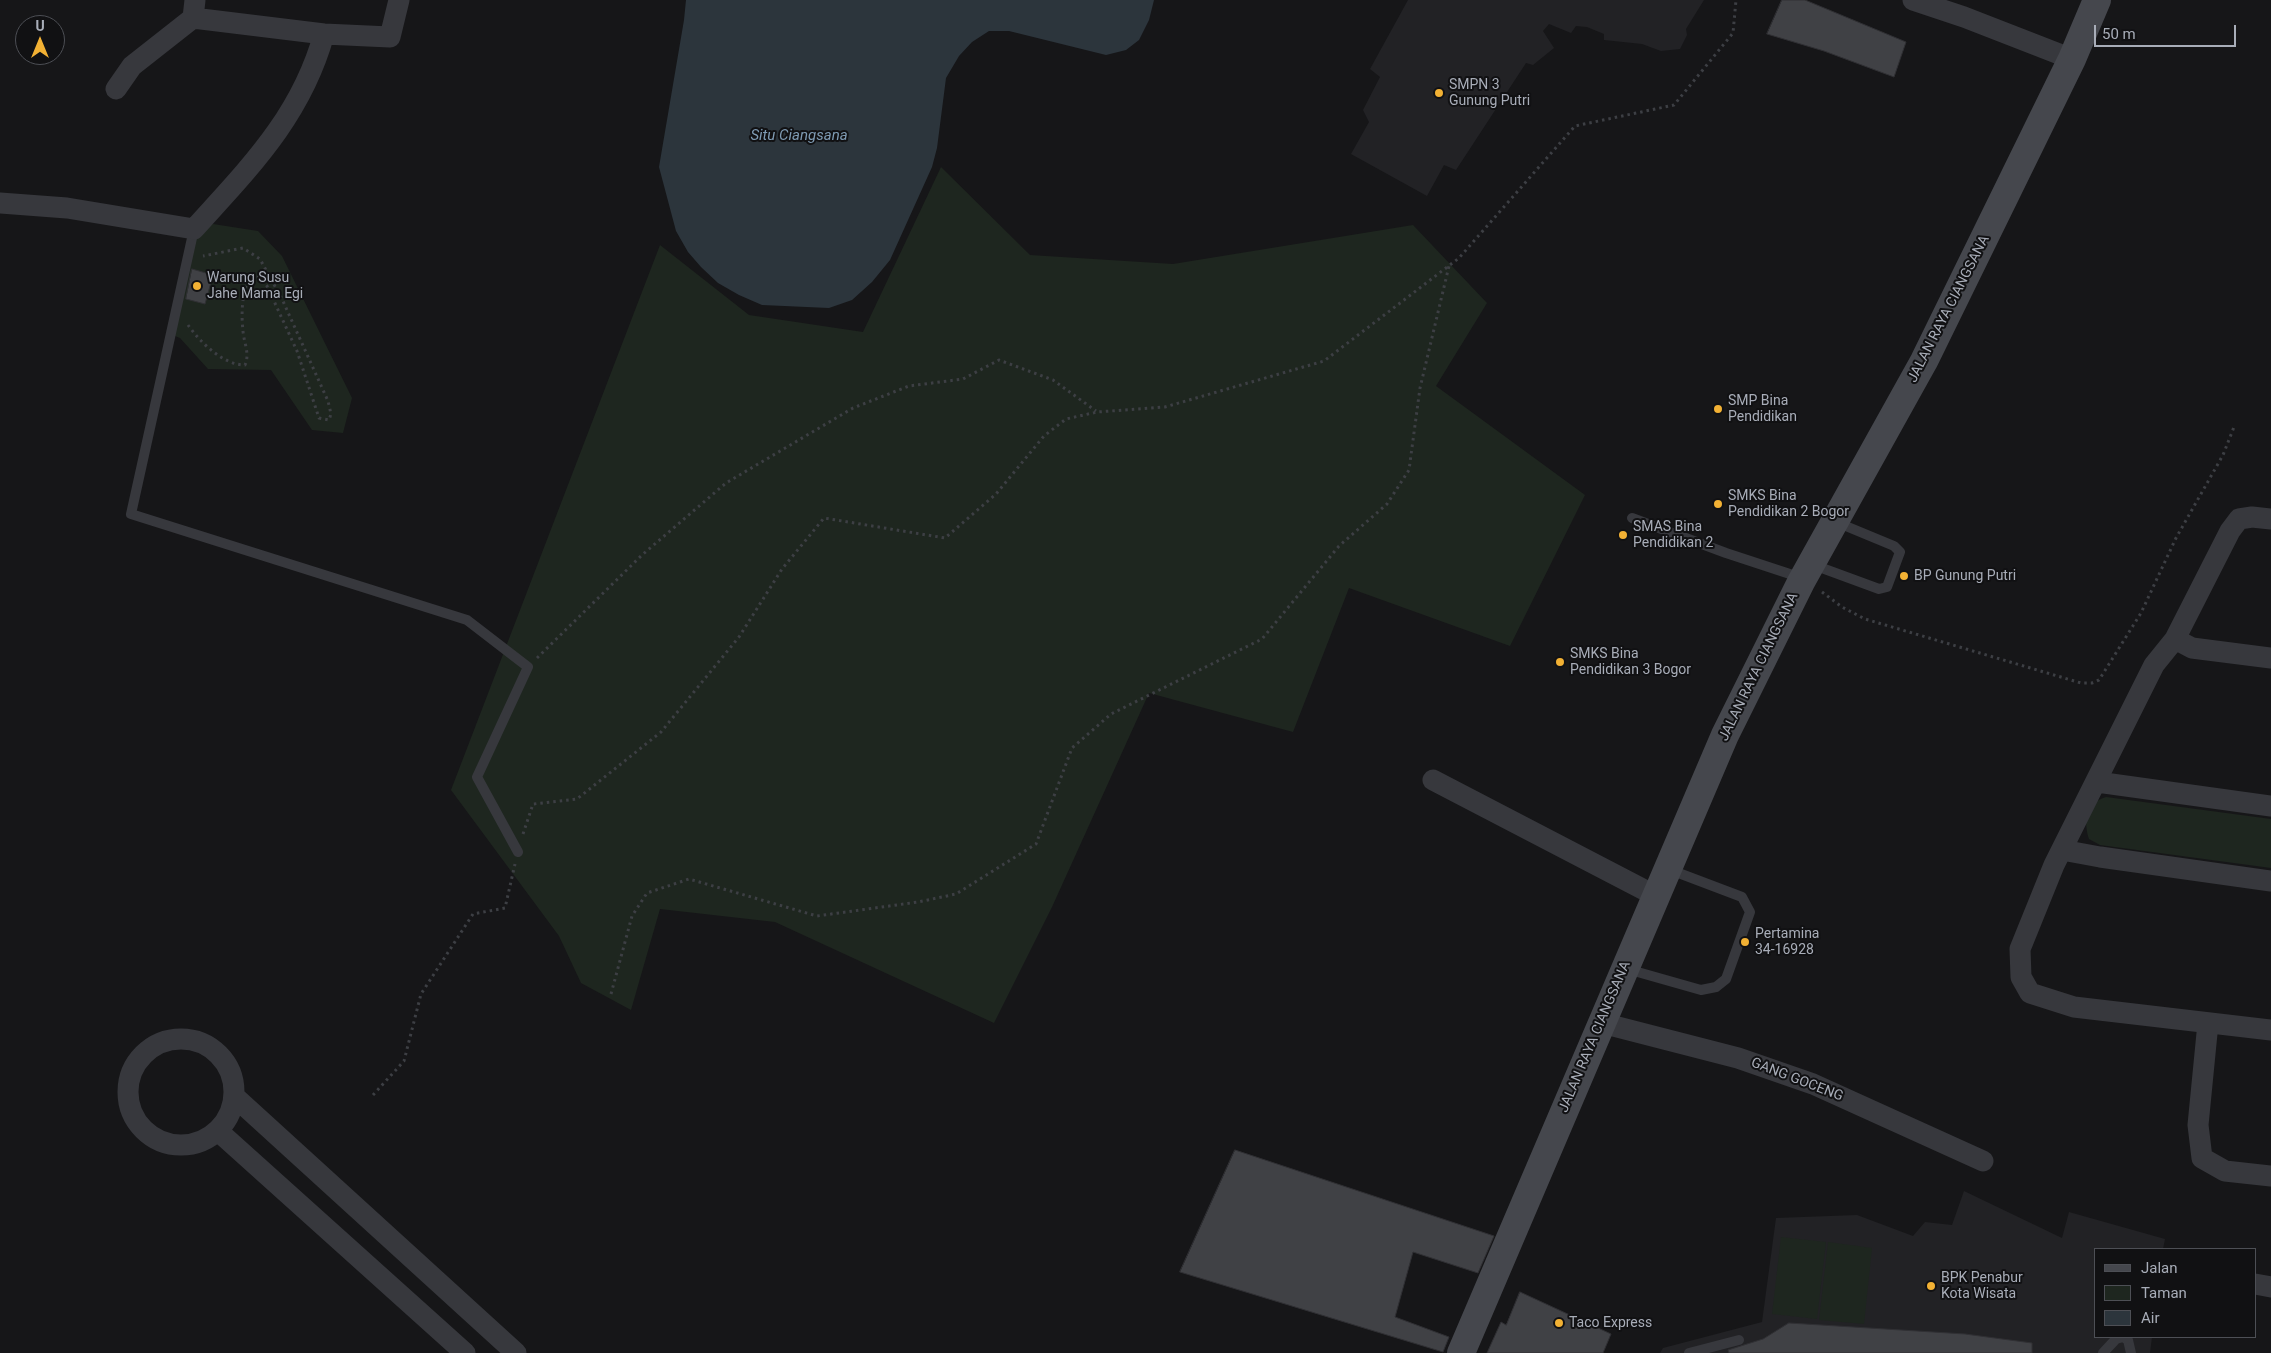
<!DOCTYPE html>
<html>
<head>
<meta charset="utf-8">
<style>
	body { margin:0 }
	#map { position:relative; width:2271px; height:1353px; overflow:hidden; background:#161618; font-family:Roboto,sans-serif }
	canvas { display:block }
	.legend { position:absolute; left:2094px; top:1248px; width:162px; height:90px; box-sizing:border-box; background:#111113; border:1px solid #4d4f55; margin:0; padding:6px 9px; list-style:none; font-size:15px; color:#a8adb8 }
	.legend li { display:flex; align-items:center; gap:10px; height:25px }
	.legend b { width:25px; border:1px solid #4d4f55 }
	.north { position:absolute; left:15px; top:15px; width:50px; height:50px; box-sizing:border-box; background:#111113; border:1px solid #4d4f55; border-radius:50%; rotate:0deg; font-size:14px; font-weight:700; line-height:20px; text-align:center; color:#a8adb8 }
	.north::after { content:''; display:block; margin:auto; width:18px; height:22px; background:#f2b134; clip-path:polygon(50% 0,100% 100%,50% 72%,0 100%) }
	.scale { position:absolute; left:2094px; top:25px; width:142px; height:22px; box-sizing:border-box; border:2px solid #a8adb8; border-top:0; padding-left:6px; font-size:15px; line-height:18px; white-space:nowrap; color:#a8adb8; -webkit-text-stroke:4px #111113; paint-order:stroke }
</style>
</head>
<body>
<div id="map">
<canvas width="2271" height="1353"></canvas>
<ul class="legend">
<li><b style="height:6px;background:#45474d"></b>Jalan</li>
<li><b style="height:14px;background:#1e261f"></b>Taman</li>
<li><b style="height:14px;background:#2c353c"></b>Air</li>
</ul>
<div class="north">U</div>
<div class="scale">50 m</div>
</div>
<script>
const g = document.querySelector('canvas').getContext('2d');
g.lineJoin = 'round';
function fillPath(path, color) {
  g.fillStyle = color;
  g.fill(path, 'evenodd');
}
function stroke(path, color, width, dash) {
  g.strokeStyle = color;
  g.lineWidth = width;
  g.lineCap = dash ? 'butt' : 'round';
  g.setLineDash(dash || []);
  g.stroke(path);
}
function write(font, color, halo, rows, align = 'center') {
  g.font = font + ' Roboto,sans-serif';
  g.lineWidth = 4;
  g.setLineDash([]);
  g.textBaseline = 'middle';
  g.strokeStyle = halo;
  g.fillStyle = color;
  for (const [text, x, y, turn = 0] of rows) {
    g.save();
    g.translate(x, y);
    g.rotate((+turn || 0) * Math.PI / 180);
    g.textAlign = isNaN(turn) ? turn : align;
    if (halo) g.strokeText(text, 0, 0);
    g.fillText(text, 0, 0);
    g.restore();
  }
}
fillPath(new Path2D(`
	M 1408,0 L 1704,0 L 1686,29 L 1687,35 L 1680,49 L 1661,51 L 1642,44 L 1604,40 L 1604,34 L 1587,27 L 1576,26 L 1571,33 L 1549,24 L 1543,31 L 1554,48 L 1533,65 L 1526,63 L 1456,170 L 1444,165 L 1427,196 L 1351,154 L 1369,122 L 1363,110 L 1380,77 L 1370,69 Z
	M 1964,1191 L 2062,1238 L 2069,1212 L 2165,1239 L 2163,1249 L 2095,1249 L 2095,1337 L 2152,1337 L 2150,1353 L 1660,1353 L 1663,1348 L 1762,1322 L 1776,1218 L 1857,1215 L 1913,1236 L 1925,1222 L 1952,1225 Z`), '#222225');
fillPath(new Path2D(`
	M 941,167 L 1030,255 L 1173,264 L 1413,225 L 1487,303 L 1436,386 L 1585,495 L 1510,646 L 1349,588 L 1293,732 L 1149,693 L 1052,907 L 994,1023 L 775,922 L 660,909 L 631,1010 L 581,983 L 559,936 L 451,790 L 660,245 L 749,315 L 863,332 Z
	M 213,224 L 258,231 L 282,256 L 352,398 L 343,433 L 312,430 L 271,370 L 208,369 L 180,338 L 170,334 L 194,229 Z
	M 2106,797 L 2271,819 L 2271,868 L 2100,845 L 2089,839 C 2083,820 2086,803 2106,797 Z
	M 1781,1237 L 1826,1242 L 1817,1319 L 1772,1314 Z
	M 1828,1242 L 1872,1248 L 1864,1324 L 1819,1320 Z`), '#1e261f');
fillPath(new Path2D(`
	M 686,0 L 1154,0 L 1149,20 L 1139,40 L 1126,50 L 1106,55 L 1009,31 L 989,31 L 972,42 L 959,56 L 946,78 L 937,148 L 932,167 L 890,260 L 872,282 L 852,300 L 829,308 L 762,305 L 739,295 L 718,283 L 701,267 L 688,252 L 676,231 L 659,167 L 684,20 Z`), '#2c353c');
const building = new Path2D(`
	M 1782,0 L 1805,0 L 1906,42 L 1894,77 L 1824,51 L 1767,34 Z
	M 192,269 L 213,275 L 205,304 L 186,299 Z
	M 1235,1150 L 1494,1236 L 1478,1273 L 1413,1252 L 1395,1317 L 1449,1337 L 1443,1352 L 1180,1272 Z
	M 1520,1292 L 1611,1334 L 1603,1353 L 1487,1353 L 1501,1322 L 1506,1325 Z
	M 1789,1323 L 1965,1334 L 2032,1343 L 2032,1353 L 1729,1353 L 1728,1350 L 1763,1339 Z`);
fillPath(building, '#404145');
stroke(building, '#303034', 1);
stroke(new Path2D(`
	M 188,325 C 200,342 223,365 245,365 C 250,354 244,343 243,331 C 241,314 242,293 249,277 L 258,277 L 267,286 L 297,351 L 319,418 L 329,420 L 331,414 L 328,401 L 282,299 L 266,270 L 260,259 L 243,248 L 203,256
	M 1822,592 L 1842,607 L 1865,619 L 2081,683 L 2092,683 L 2099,680 L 2141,613 L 2176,538 L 2223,455 L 2234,427
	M 537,658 L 642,555 L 726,483 L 853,408 L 909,386 L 963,379 L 999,360 L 1053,380 L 1096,411
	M 523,834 L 533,804 L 577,799 L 661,732 L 739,637 L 782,569 L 824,518 L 945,538 L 996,494 L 1044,436 L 1066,419 L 1097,412 L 1165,407 L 1324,361 L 1459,258 L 1575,126 L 1674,105 L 1733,33 L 1736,0
	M 611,994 L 632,916 L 647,893 L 689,879 L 817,916 L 918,902 L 956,894 L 1036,844 L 1072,748 L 1111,714 L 1262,639 L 1339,546 L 1387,504 L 1409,470 L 1420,388 L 1449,266
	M 373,1095 L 404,1061 L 421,994 L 473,914 L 505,908 L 515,864`), '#3d3f44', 3, [2.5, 4]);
stroke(new Path2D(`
	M 194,229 L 131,514 L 467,620 L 528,667 L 477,777 L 518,852
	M 1632,518 L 1726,553 L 1802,578
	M 1811,564 L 1879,589 L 1887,587 L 1900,552 L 1894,546 L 1836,522
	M 1627,969 L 1701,990 L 1716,987 L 1726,979 L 1750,912 L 1742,897 L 1668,869
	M 2123,1337 L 2128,1340 L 2131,1353
	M 1689,1353 L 1739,1340
	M 2103,1353 L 2116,1339 L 2123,1337`), '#37383d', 10);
stroke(new Path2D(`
	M 1913,0 L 1964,17 L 2072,59
	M 193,18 L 324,34 L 390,37 L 399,0
	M 116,89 L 132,66 L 193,18 L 195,0
	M 0,203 L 67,208 L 194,229 C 249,168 301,117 324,34
	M 2271,519 L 2252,517 L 2239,519 L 2230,531 L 2175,639 L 2154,665 L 2054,865 L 2020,949 L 2021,977 L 2030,993 L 2074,1007 L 2271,1030
	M 2175,639 L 2192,648 L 2271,658
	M 1433,780 L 1656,896
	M 2097,782 L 2271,806
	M 2062,850 L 2100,857 L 2271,881
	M 1602,1023 L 1738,1058 L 1813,1084 L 1983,1161
	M 2208,1023 L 2198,1125 L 2202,1158 L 2225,1171 L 2271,1176
	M128 1092a53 53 0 1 1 106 0a53 53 0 1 1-106 0Z
	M 235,1097 L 516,1353
	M 218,1131 L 465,1353
	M 2255,1284 L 2271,1287`), '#37383d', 21);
stroke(new Path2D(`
	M 1461,1353 L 1725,735 L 1801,582 L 1924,361 L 2072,59 L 2097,0`), '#45474d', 28);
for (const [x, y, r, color] of [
	[1439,93,5,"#f2b134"],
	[197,286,5,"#f2b134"],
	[1718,409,5,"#f2b134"],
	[1718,504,5,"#f2b134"],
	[1623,535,5,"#f2b134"],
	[1904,576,5,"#f2b134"],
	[1560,662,5,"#f2b134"],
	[1745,942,5,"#f2b134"],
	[1931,1286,5,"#f2b134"],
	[1559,1323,5,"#f2b134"]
]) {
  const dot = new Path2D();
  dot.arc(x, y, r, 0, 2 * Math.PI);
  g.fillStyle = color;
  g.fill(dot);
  stroke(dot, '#111113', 2);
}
write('14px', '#a8adb8', '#111113', [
	["SMPN 3",1449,85],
	["Gunung Putri",1449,101],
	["Warung Susu",207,278],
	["Jahe Mama Egi",207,294],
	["SMP Bina",1728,401],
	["Pendidikan",1728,417],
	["SMKS Bina",1728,496],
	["Pendidikan 2 Bogor",1728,512],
	["SMAS Bina",1633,527],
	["Pendidikan 2",1633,543],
	["BP Gunung Putri",1914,576],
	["SMKS Bina",1570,654],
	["Pendidikan 3 Bogor",1570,670],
	["Pertamina",1755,934],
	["34-16928",1755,950],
	["BPK Penabur",1941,1278],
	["Kota Wisata",1941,1294],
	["Taco Express",1569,1323]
], 'left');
write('14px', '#a8adb8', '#111113', [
	["JALAN RAYA CIANGSANA",1949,309,-63],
	["JALAN RAYA CIANGSANA",1759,667,-64],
	["JALAN RAYA CIANGSANA",1595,1037,-67],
	["GANG GOCENG",1797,1080,21]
]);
write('italic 15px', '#7f9bb3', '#111113', [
	["Situ Ciangsana",799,136]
]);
</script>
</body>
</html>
